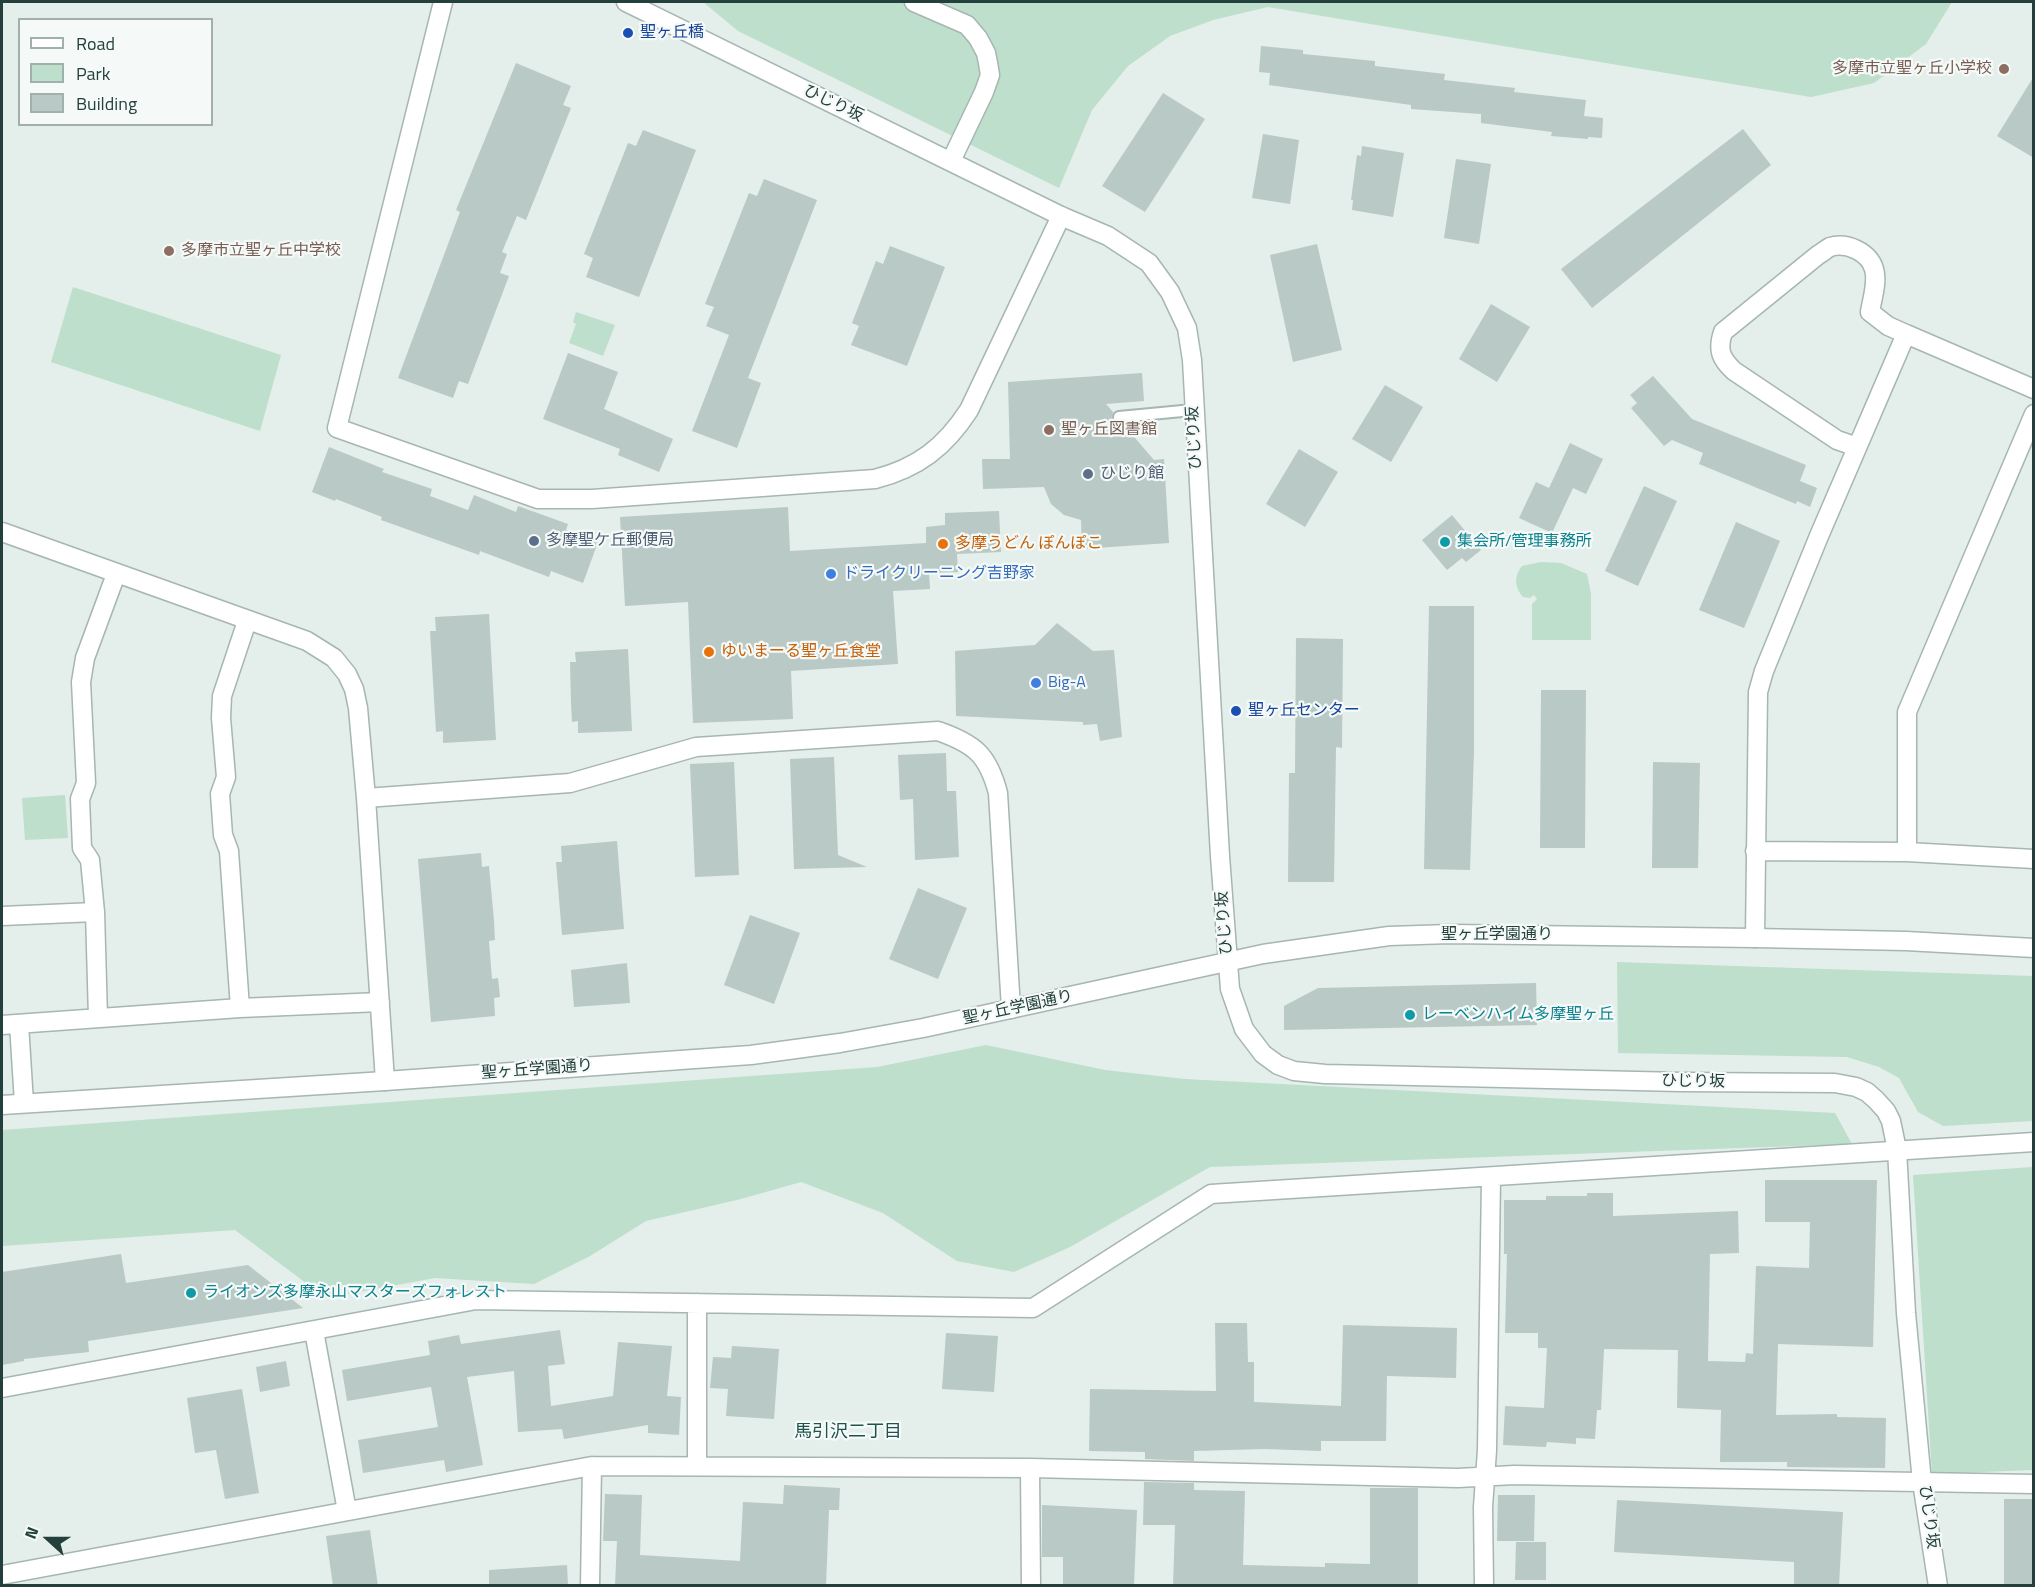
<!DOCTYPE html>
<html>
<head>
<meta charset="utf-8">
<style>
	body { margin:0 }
	#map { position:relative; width:2035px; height:1587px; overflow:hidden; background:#e4eeeb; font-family:"Titillium Web",sans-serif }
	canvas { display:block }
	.frame { position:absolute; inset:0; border:3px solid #23403d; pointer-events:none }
	.legend { position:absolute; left:18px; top:18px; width:195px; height:108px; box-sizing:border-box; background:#f5faf8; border:2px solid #a1b0ad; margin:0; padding:8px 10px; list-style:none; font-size:18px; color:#23403d }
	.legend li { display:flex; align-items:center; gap:12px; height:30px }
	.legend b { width:30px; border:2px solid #a1b0ad }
	.north { position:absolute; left:18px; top:1509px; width:60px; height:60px; -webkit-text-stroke:4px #f5faf8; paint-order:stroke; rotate:291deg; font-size:16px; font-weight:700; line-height:24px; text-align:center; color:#23403d }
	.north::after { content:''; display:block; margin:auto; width:21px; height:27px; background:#23403d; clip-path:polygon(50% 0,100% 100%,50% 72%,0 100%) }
</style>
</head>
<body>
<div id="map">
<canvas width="2035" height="1587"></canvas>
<div class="frame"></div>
<ul class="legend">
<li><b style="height:8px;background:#fff"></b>Road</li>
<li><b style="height:16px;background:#bddfcb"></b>Park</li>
<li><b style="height:16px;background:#b9c9c5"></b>Building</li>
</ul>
<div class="north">N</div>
</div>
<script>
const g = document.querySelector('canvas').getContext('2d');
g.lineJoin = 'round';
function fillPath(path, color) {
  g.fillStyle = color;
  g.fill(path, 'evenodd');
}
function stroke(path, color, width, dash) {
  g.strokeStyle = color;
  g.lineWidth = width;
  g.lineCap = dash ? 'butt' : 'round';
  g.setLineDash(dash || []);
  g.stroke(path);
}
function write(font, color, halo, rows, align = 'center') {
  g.font = font + ' "Titillium Web","Noto Sans JP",sans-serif';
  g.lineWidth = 4.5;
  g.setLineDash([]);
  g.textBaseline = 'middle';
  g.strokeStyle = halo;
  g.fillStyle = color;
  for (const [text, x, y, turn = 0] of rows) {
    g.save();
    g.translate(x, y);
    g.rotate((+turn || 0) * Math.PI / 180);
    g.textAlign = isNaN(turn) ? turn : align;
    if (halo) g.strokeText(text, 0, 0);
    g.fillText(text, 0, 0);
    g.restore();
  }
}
fillPath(new Path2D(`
	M 703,2 L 1952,2 L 1926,44 L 1874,83 L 1811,97 L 1268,7 L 1213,20 L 1170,36 L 1128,66 L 1092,110 L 1059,188 L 738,31 Z
	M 73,287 L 281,355 L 260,431 L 51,362 Z
	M 576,312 L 615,325 L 603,356 L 569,343 L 576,324 L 573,322 Z
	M 1541,562 L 1561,563 L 1587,574 L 1591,594 L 1591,640 L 1532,640 L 1532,604 L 1537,599 L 1534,595 L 1530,598 L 1523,597 C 1514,587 1514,576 1522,566 Z
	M 65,795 L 68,838 L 25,840 L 22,798 Z
	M 1617,962 L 2033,976 L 2033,1121 L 1943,1126 L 1918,1112 L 1899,1078 L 1879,1067 L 1847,1057 L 1618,1053 Z
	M 986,1045 L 1105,1070 L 1185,1079 L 1835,1113 L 1852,1144 L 1210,1167 L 1070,1247 L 1014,1272 L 957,1261 L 883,1213 L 801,1182 L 741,1199 L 646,1221 L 590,1256 L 534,1284 L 435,1278 L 326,1298 L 235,1230 L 2,1246 L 2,1130 L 877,1067 Z
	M 2033,1167 L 2033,1470 L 1932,1474 L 1913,1175 Z`), '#bddfcb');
fillPath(new Path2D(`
	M 1261,46 L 1303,50 L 1303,54 L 1375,61 L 1375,66 L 1445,74 L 1444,80 L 1515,88 L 1514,92 L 1586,100 L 1584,116 L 1603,118 L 1602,138 L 1588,137 L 1588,139 L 1551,136 L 1552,132 L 1481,123 L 1481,114 L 1411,109 L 1411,105 L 1269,85 L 1270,73 L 1259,72 Z
	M 516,63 L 571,86 L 563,105 L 571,108 L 526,220 L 517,216 L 502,252 L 507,254 L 500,273 L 509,276 L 468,384 L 459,381 L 453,398 L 398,378 L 460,212 L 456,210 Z
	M 2034,76 L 2034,158 L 1997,136 Z
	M 1163,93 L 1205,119 L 1145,212 L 1102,186 Z
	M 1743,129 L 1771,165 L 1592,308 L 1561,269 Z
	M 643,130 L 696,150 L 639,297 L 586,277 L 593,258 L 584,254 L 628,143 L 636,146 Z
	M 1263,134 L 1299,140 L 1290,204 L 1252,198 Z
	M 1362,146 L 1404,153 L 1393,217 L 1352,210 L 1353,200 L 1351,200 L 1357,155 L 1361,156 Z
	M 1456,159 L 1491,164 L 1479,244 L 1444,238 Z
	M 764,179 L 817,200 L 748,378 L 761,383 L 737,448 L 692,431 L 729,335 L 706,326 L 714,307 L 705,304 L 749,193 L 757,196 Z
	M 1317,244 L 1342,350 L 1293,362 L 1270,255 Z
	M 890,246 L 945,267 L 907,366 L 851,345 L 859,326 L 852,323 L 876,261 L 883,264 Z
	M 1491,304 L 1530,327 L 1497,382 L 1459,359 Z
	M 568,353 L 618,372 L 604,409 L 673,439 L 659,472 L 618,455 L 620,449 L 543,419 Z
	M 1142,373 L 1144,401 L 1106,404 L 1113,412 L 1112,417 L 1113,422 L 1116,424 L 1123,424 L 1154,460 L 1164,459 L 1169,543 L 1082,549 L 1081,520 L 1064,515 L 1051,504 L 1044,487 L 983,489 L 982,459 L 1010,459 L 1008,382 Z
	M 1653,376 L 1692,419 L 1806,465 L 1800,481 L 1817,488 L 1810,507 L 1797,501 L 1796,504 L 1699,464 L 1703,453 L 1672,440 L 1664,446 L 1631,408 L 1637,403 L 1630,395 Z
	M 1385,385 L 1423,407 L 1391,462 L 1352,439 Z
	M 1570,443 L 1603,459 L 1586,494 L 1573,488 L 1552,533 L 1519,518 L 1536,482 L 1549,488 Z
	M 329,447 L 384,469 L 382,472 L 432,489 L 430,496 L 468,510 L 474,495 L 516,512 L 518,506 L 568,524 L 566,530 L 598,542 L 583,583 L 551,571 L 549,577 L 480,551 L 479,555 L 381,520 L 382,517 L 336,499 L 335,501 L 312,492 Z
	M 1299,449 L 1338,472 L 1305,527 L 1266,504 Z
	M 1644,486 L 1677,501 L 1638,586 L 1605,571 Z
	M 788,507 L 790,551 L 926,543 L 926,527 L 945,525 L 945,513 L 999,511 L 1001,552 L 957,554 L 958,572 L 929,573 L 930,589 L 893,591 L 898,664 L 791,671 L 793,719 L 693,723 L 688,602 L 625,606 L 620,517 Z
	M 1452,515 L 1481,550 L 1466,562 L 1462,558 L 1447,570 L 1422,540 Z
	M 1736,522 L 1780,541 L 1744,628 L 1699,610 Z
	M 1429,606 L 1474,606 L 1474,752 L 1470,870 L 1424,869 Z
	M 489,614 L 496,740 L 443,743 L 443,731 L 436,732 L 430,631 L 436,631 L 435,617 Z
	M 1057,623 L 1093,651 L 1114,650 L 1122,737 L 1100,741 L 1097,724 L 1083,725 L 1083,722 L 956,716 L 955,651 L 1035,645 Z
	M 1296,638 L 1343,639 L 1342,748 L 1336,747 L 1334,882 L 1288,882 L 1289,773 L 1295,773 Z
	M 628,649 L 632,731 L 578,733 L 578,721 L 572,722 L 571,703 L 570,662 L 576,662 L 575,652 Z
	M 1541,690 L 1586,690 L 1585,848 L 1540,848 Z
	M 946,753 L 947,791 L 956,791 L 959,857 L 915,860 L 913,799 L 900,800 L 898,755 Z
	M 834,757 L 838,855 L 867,867 L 794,869 L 790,759 Z
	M 734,762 L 739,875 L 695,877 L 690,764 Z
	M 1653,762 L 1700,763 L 1698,868 L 1652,868 Z
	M 617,841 L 624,929 L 562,935 L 556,862 L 562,862 L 561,846 Z
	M 481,853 L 482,867 L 489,866 L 494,921 L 495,940 L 489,941 L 492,979 L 498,978 L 500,997 L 494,998 L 495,1016 L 431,1022 L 418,859 Z
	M 918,888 L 967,908 L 938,979 L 889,959 Z
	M 750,915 L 800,933 L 774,1004 L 724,985 Z
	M 627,963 L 630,1003 L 574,1007 L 571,970 Z
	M 1536,983 L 1537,1025 L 1284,1030 L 1284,1006 L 1318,988 Z
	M 1765,1180 L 1877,1180 L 1873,1347 L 1778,1344 L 1776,1415 L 1837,1414 L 1837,1417 L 1886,1418 L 1885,1468 L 1787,1467 L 1787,1462 L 1720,1462 L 1721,1410 L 1677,1408 L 1678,1350 L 1604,1349 L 1601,1410 L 1597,1410 L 1595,1439 L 1576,1438 L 1576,1444 L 1547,1442 L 1546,1447 L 1503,1445 L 1505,1406 L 1544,1408 L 1547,1348 L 1538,1348 L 1538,1333 L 1505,1333 L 1507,1254 L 1504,1254 L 1504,1200 L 1546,1200 L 1546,1196 L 1587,1196 L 1587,1193 L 1613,1193 L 1613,1216 L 1738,1211 L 1739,1253 L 1710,1254 L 1708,1361 L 1745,1362 L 1746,1353 L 1753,1354 L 1756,1266 L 1809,1268 L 1810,1222 L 1765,1222 Z
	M 121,1254 L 126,1283 L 248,1265 L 303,1308 L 88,1341 L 89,1352 L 24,1359 L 24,1361 L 2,1365 L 2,1272 Z
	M 1215,1323 L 1247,1323 L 1248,1362 L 1254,1362 L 1254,1402 L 1341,1406 L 1343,1325 L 1457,1328 L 1456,1378 L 1387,1376 L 1386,1441 L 1321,1441 L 1321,1451 L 1265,1449 L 1194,1451 L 1194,1461 L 1145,1459 L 1145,1452 L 1089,1451 L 1090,1389 L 1216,1391 Z
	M 560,1330 L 565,1364 L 548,1366 L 551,1406 L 613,1396 L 618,1342 L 672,1346 L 667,1396 L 681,1397 L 679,1435 L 648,1433 L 648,1425 L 564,1439 L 562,1429 L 518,1432 L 514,1371 L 467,1377 L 483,1465 L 446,1472 L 444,1460 L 363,1473 L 358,1440 L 438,1427 L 431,1387 L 347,1401 L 342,1370 L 430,1355 L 428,1341 L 459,1335 L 461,1344 Z
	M 946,1333 L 998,1336 L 994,1392 L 942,1389 Z
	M 732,1346 L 779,1349 L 774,1419 L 726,1416 L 728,1389 L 710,1388 L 713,1357 L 731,1358 Z
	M 286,1361 L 290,1386 L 260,1392 L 256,1367 Z
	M 242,1389 L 259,1493 L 225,1499 L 216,1450 L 195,1453 L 187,1398 Z
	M 1144,1482 L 1194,1483 L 1194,1490 L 1245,1491 L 1243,1565 L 1325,1567 L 1325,1563 L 1370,1564 L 1370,1488 L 1418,1488 L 1418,1586 L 1173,1586 L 1175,1525 L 1143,1525 Z
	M 784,1485 L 840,1488 L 839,1510 L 829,1510 L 826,1586 L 615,1586 L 617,1541 L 603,1541 L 605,1494 L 642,1495 L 640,1555 L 740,1561 L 743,1502 L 783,1504 Z
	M 1498,1495 L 1535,1495 L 1534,1541 L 1497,1541 Z
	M 2004,1499 L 2034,1499 L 2034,1586 L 2004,1586 Z
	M 1617,1500 L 1843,1512 L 1839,1586 L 1794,1586 L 1794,1562 L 1614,1552 Z
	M 1042,1505 L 1137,1510 L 1134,1586 L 1063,1586 L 1063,1557 L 1042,1557 Z
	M 370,1530 L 378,1586 L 333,1586 L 326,1536 Z
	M 1516,1542 L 1546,1542 L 1546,1580 L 1515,1580 Z
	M 567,1565 L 568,1586 L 489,1586 L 489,1570 Z`), '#b9c9c5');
const service = new Path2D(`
	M 1119,417 L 1193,410`);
const minor = new Path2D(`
	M 443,2 L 337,428 L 538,499 L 592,499 L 875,479 C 918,468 945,447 969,410 L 1061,216
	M 914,2 L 967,25 L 978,38 L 986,53 L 988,63 L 990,75 L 984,92 L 951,161
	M 1857,447 L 1837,440 L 1734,371 C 1721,359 1717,350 1723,332 L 1818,255 C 1822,253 1826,249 1830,247 C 1847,242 1869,252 1874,269 C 1878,282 1872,299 1870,312 L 1888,326 L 1906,334
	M 2,532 L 307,641 L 334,658 L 347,674 L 354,689 L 358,708 L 366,798 L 385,1081
	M 366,798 L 570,783 L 696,747 L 938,731 C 975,744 988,755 998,793 L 1011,1009
	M 1755,851 L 1907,852 L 2034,859
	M 1907,852 L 1907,712 L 2034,414
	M 2,916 L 95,912
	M 1755,938 L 1758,692 L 1764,671 L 1819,536 L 1906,334 L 2034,389
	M 240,1008 L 229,851 L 223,835 L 220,794 L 226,777 L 221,718 L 222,696 L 247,621
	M 98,1018 L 95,912 L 90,860 L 82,848 L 80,799 L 86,783 L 81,682 L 85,658 L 116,574
	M 19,1024 L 24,1103
	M 2,1025 L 240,1008 L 380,1002
	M 314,1331 L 347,1511
	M 2,1388 L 476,1300 L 1033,1308 L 1211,1194 L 2034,1142
	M 697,1466 L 697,1303
	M 1030,1468 L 1031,1586
	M 2,1575 L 592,1466 L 1030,1468 L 1458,1478 L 1514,1475 L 2034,1484
	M 590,1586 L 592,1466
	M 1484,1586 L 1483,1507 L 1487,1450 L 1491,1178`);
const tertiary = new Path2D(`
	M 626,2 L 1061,216 L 1108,236 L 1149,263 L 1170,292 L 1187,328 L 1192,360 L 1220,856 L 1230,989 L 1244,1029 L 1263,1054 L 1278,1065 L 1294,1071 L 1325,1074 L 1681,1082 L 1835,1083 L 1856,1087 L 1867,1092 L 1876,1100 L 1886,1111 L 1891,1121 L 1897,1150 L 1906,1313 L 1922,1482 L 1938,1586
	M 2,1105 L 385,1081 L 751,1055 L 840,1043 L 923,1028 L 1263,954 L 1389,936 L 1450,934 L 1755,938 L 1906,941 L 2034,948`);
stroke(service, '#a6b6b3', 14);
stroke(minor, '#a6b6b3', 21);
stroke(tertiary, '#a6b6b3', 21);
stroke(service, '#fff', 10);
stroke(minor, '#fff', 18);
stroke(tertiary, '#fff', 18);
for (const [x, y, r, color] of [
	[628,33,6,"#1a4fb4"],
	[2004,69,6,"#8d6e63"],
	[169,251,6,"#8d6e63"],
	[1049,430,6,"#8d6e63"],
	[1088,474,6,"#5c6f8a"],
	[534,541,6,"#5c6f8a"],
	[1445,542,6,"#0f9aa8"],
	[943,544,6,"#e8710a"],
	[831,574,6,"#3f7fe0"],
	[709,652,6,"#e8710a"],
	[1036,683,6,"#3f7fe0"],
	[1236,711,6,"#1a4fb4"],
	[1410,1015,6,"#0f9aa8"],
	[191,1293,6,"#0f9aa8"]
]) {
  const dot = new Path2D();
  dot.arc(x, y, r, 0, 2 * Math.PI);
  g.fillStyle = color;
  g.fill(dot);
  stroke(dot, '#f5faf8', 2);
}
write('16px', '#164399', '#f5faf8', [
	["聖ヶ丘橋",640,33],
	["聖ヶ丘センター",1248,711]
], 'left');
write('16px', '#785e54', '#f5faf8', [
	["多摩市立聖ヶ丘小学校",1992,69,"right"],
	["多摩市立聖ヶ丘中学校",181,251],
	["聖ヶ丘図書館",1061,430]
], 'left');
write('16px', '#23403d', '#f5faf8', [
	["ひじり坂",833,104,26],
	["ひじり坂",1195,438,-93],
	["ひじり坂",1225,923,-94],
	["聖ヶ丘学園通り",1497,935],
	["聖ヶ丘学園通り",1018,1008,-12],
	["聖ヶ丘学園通り",537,1070,-4],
	["ひじり坂",1693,1082,1],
	["ひじり坂",1928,1517,82]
]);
write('16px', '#4e5e75', '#f5faf8', [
	["ひじり館",1100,474],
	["多摩聖ケ丘郵便局",546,541]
], 'left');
write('16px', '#0d838f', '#f5faf8', [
	["集会所/管理事務所",1457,542],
	["レーベンハイム多摩聖ヶ丘",1422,1015],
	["ライオンズ多摩永山マスターズフォレスト",203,1293]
], 'left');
write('16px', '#c56008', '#f5faf8', [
	["多摩うどん ぽんぽこ",955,544],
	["ゆいまーる聖ヶ丘食堂",721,652]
], 'left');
write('16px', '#366cbe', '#f5faf8', [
	["ドライクリーニング吉野家",843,574],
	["Big-A",1048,683]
], 'left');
write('18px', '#1e534e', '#f5faf8', [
	["馬引沢二丁目",848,1433]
]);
</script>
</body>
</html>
